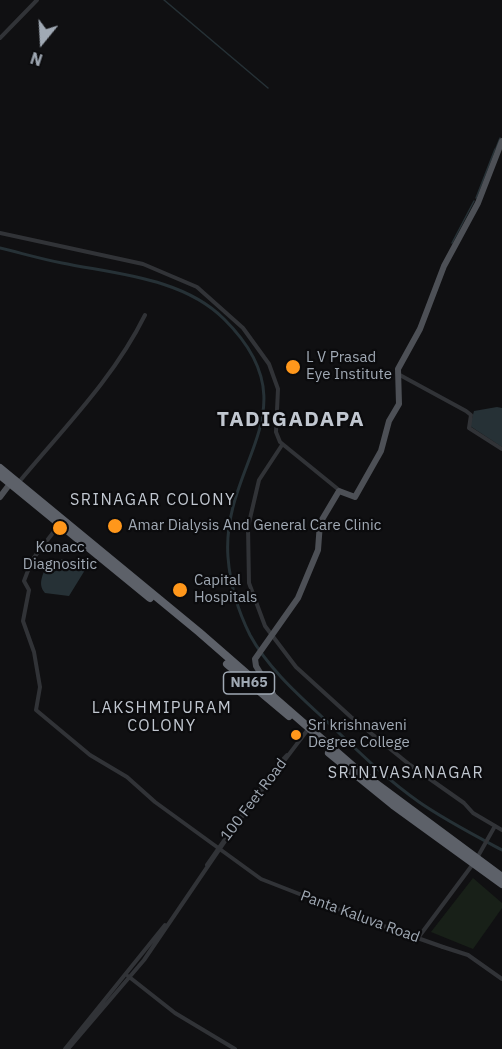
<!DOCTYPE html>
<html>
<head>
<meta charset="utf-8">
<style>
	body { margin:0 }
	#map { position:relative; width:502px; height:1049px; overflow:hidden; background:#101012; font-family:"IBM Plex Sans",sans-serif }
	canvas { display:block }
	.north { position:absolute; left:12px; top:12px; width:60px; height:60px; -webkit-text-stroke:4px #0b0b0d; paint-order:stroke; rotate:198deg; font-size:16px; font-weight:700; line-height:24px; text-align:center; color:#a0a9b4 }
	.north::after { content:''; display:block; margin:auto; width:21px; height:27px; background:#a0a9b4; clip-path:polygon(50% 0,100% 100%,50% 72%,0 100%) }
</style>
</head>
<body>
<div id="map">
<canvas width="502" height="1049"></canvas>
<div class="north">N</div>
</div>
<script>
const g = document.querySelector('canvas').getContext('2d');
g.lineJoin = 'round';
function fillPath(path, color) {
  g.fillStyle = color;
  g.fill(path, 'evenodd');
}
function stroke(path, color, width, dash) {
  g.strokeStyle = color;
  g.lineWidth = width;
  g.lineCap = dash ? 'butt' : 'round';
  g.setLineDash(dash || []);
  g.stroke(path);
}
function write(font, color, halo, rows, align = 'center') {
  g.font = font + ' "IBM Plex Sans",sans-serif';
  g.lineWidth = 4.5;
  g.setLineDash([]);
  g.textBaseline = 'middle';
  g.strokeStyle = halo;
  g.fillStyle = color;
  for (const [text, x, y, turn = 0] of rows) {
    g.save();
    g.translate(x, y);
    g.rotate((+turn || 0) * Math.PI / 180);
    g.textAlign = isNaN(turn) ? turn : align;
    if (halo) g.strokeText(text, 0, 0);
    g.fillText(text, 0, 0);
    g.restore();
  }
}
fillPath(new Path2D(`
	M 473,878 L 502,903 L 502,908 L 473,949 L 431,932 Z`), '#182018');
fillPath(new Path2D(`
	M 497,407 L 502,408 L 502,447 L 470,426 L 474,411 Z
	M 62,559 L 70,564 L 79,562 L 85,570 L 69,596 L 45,593 C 36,583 45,572 48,561 L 57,563 Z`), '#263136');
stroke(new Path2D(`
	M 164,0 L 268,88
	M 496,148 L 500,138
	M 476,198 L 495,149
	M 452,243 L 474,201`), '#263136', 1.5);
stroke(new Path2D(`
	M 0,248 C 21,253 41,259 62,263 C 116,274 183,278 224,319 C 315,409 221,462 228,557 C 230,584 238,611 250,635 C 266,665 295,692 319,714 C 351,744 383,777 419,802 C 445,820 474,835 502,850`), '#263136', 3);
stroke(new Path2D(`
	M 0,38 L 37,0
	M 0,233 L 143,264 L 197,287 L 243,328 L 269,364 L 278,389 L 276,432 L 280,442 L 339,490
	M 398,374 L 466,411 L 471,415 L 469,428 L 502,449
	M 282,445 L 259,480 L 248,527 L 249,583 L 265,626 L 296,667 L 351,717 L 410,765 L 464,803 L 473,813 L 502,830
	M 19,482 C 63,429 114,378 145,315
	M 59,525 L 32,560 L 24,581 L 29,590 L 23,621 L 34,652 L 40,687 L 36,710 L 90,755 L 127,777 L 155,802 L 261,879 L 361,918
	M 274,769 L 287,755
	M 477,858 L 495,826
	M 207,865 L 270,775
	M 415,942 L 473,864
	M 443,947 L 468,955 L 502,979
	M 128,976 L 175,1013 L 235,1049
	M 65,1049 L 165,925
	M 68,1049 L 144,960 L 240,819 L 309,728`), '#313337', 4);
stroke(new Path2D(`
	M 0,497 L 12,481
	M 273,694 L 256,666 L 255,659 L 298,598 L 318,550 L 320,523 L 339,491 L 355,497 L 381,451 L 389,421 L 399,404 L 398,369 L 420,329 L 444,266 L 478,203 L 502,141`), '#4d5056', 6);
stroke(new Path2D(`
	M 0,468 L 199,632 L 355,768 L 502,877
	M 0,475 L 150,598
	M 227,664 L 289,716
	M 329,753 L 393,805 L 502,884`), '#5d6169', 8);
stroke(new Path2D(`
	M 361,918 L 443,947`), '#313337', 4);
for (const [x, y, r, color] of [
	[293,367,8,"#ff971b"],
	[115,526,8,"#ff971b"],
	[60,528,8,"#ff971b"],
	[180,590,8,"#ff971b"],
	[296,735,6,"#ff971b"]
]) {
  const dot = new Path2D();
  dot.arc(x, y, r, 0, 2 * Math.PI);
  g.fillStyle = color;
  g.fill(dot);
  stroke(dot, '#0b0b0d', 2);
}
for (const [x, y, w] of [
	[249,683,51]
]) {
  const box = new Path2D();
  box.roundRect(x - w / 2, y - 11, w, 22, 4.5);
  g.fillStyle = '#0b0b0d';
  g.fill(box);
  stroke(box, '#a0a9b4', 1.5);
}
write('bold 14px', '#a0a9b4', null, [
	["NH65",249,683]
]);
write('15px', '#a0a9b4', '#0b0b0d', [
	["L V Prasad",306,358],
	["Eye Institute",306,375],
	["Amar Dialysis And General Care Clinic",128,526],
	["Konacc",60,548,"center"],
	["Diagnositic",60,565,"center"],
	["Capital",194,581],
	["Hospitals",194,598],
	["Sri krishnaveni",308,726],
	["Degree College",308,743]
], 'left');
write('15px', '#a0a9b4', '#0b0b0d', [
	["100 Feet Road",254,800,-53],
	["Panta Kaluva Road",360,917,20]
]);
g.letterSpacing = '1.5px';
write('16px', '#c1c7d0', '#0b0b0d', [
	["SRINAGAR COLONY",153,500],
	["LAKSHMIPURAM",162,708],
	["COLONY",162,726],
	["SRINIVASANAGAR",406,773]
]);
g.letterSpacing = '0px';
g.letterSpacing = '1.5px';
write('bold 21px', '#c1c7d0', '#0b0b0d', [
	["TADIGADAPA",291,420]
]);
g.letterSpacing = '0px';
</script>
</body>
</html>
